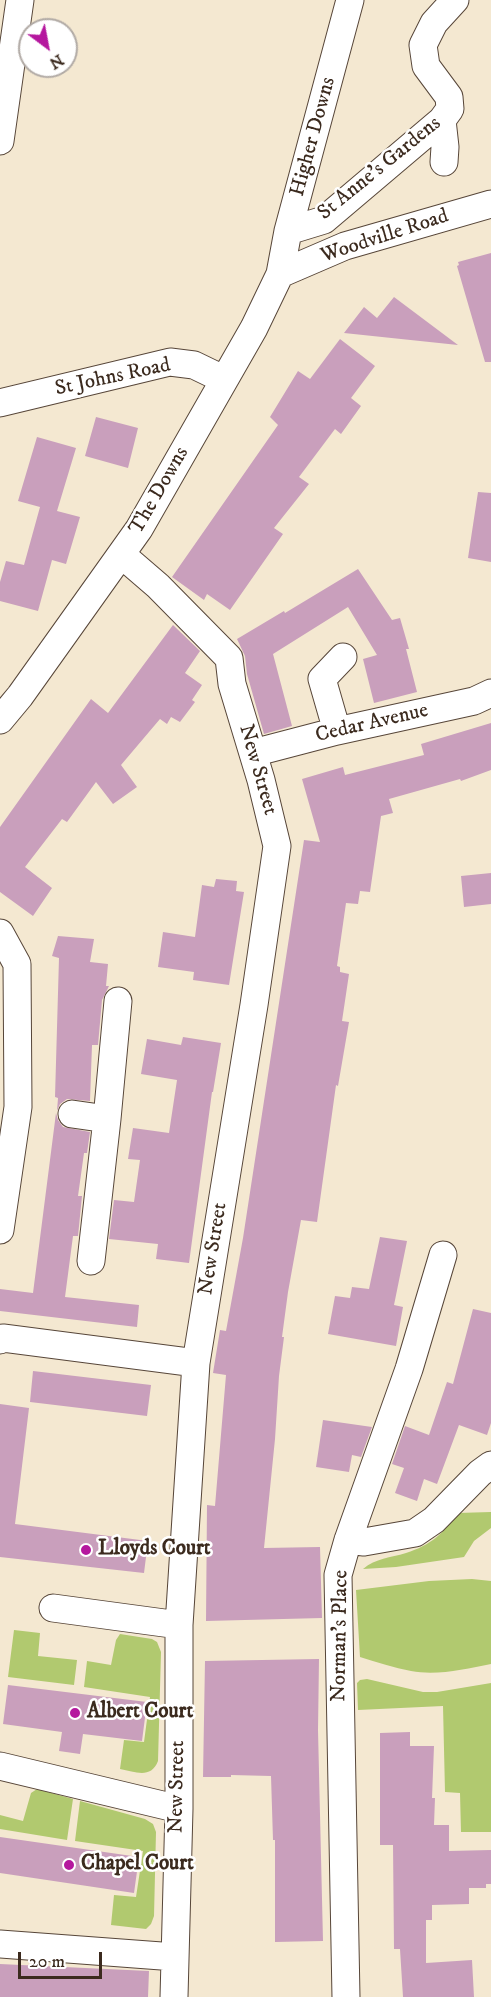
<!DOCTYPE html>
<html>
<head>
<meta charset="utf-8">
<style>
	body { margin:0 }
	#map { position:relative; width:491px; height:1997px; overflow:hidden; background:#f4e8d1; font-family:"IM FELL DW Pica",serif }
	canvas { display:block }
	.north { position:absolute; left:18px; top:18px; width:60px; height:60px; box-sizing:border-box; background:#fff; border:2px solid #b1aaa5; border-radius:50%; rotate:148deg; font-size:16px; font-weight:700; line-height:24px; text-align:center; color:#3b2a1e }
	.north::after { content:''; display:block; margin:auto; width:21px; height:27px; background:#b5179e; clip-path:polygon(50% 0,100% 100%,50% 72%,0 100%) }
	.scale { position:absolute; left:18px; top:1952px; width:84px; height:27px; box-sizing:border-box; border:3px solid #3b2a1e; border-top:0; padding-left:8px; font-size:18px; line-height:21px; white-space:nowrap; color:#3b2a1e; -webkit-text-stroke:4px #fff; paint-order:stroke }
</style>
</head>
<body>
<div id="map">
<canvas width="491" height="1997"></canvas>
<div class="north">N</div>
<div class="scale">20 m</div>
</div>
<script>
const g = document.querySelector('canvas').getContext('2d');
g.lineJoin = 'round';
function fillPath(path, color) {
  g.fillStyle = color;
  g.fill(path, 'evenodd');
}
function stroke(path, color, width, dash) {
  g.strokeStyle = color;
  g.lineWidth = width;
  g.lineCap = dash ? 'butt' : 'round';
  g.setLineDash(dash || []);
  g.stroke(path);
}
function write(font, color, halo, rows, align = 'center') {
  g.font = font + ' "IM FELL DW Pica",serif';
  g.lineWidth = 5;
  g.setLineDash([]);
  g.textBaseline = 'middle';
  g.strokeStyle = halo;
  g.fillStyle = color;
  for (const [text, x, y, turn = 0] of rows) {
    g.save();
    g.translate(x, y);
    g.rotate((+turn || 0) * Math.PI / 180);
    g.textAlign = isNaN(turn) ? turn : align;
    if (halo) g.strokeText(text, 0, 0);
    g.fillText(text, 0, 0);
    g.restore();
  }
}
fillPath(new Path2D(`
	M 491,1512 L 491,1528 L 474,1541 L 464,1557 L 396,1567 L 363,1569 C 376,1558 390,1558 406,1553 C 431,1545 443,1534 457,1513 Z
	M 472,1579 L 491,1581 L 491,1664 C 465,1669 437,1676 411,1671 C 394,1668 377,1662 360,1657 L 356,1590 L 429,1581 Z
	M 14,1630 L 40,1633 L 38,1656 L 77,1660 L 74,1685 L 8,1677 Z
	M 120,1634 L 152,1639 L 157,1642 L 161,1652 L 158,1761 C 151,1779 136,1772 120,1769 L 124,1740 L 144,1742 L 150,1697 L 84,1687 L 87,1661 L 111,1665 L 116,1640 Z
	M 367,1679 L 423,1692 L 437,1692 L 491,1683 L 491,1832 L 461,1832 L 460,1793 L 445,1792 L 443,1706 L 358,1710 L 357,1683 L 360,1680 Z
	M 37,1789 L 73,1799 L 67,1840 L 0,1829 L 0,1815 L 23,1821 L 31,1793 Z
	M 80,1801 L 145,1819 L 153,1824 L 156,1832 L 154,1916 L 151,1924 L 146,1929 L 111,1925 L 114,1895 L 136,1897 L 143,1851 L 75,1841 Z`), '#b1c96f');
fillPath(new Path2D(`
	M 491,253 L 491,362 L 485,362 L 457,266 L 459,265 L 458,262 Z
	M 394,297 L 458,345 L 344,333 L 364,307 L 377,318 Z
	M 340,339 L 375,366 L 351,398 L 361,406 L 341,434 L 335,429 L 299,477 L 309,484 L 274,528 L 283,534 L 230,610 L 207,594 L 204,600 L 172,577 L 278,425 L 270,417 L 298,371 L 310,379 Z
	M 96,417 L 138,428 L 128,468 L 85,456 Z
	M 37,437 L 76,448 L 57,511 L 80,517 L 66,564 L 52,560 L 38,611 L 0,601 L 0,582 L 6,561 L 24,565 L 40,507 L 18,501 Z
	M 478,492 L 491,493 L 491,562 L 468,558 Z
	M 358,569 L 392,620 L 400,618 L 409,649 L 406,649 L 417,692 L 374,703 L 363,659 L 377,655 L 348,607 L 273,654 L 292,726 L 264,734 L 247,674 L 245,656 L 237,639 L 284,611 L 285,613 Z
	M 173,625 L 200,651 L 185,673 L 202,685 L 192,700 L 195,702 L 180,722 L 171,717 L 167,724 L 160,719 L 121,765 L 137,787 L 113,804 L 96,782 L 67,822 L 62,819 L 25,867 L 52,888 L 33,916 L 0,892 L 0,827 L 91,699 L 108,713 Z
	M 491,723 L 491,770 L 461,781 L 460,779 L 389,799 L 393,813 L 381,816 L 370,892 L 360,891 L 358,904 L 346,903 L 337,966 L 340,967 L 340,972 L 349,974 L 342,1021 L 349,1022 L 338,1086 L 336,1085 L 317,1222 L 301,1220 L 288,1292 L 282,1337 L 284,1337 L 279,1376 L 275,1439 L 264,1548 L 320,1547 L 322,1618 L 206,1621 L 207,1505 L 215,1506 L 226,1375 L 213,1373 L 220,1330 L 226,1331 L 243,1238 L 304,840 L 320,842 L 302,779 L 343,767 L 345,775 L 424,755 L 421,744 Z
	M 491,873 L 491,904 L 464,907 L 461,876 Z
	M 216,879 L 237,881 L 236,891 L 244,892 L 229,985 L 193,980 L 194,972 L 158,967 L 163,932 L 195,937 L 202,885 L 214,887 Z
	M 58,936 L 94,939 L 90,962 L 108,964 L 106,986 L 109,986 L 102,1000 L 98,1045 L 92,1045 L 90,1101 L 67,1099 L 60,1104 L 57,1111 L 58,1098 L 55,1097 L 59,958 L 52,956 Z
	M 183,1037 L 221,1043 L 213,1092 L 212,1092 L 189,1263 L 156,1259 L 158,1244 L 109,1239 L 114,1200 L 134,1202 L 140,1160 L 128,1159 L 133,1128 L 169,1133 L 177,1080 L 141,1074 L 147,1039 L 181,1045 Z
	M 56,1113 L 58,1120 L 63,1127 L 90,1132 L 87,1153 L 84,1153 L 78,1196 L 82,1196 L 78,1236 L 73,1236 L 65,1297 L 139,1305 L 137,1327 L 0,1311 L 0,1289 L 33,1293 Z
	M 380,1237 L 407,1241 L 394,1305 L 403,1307 L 396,1346 L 328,1334 L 335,1296 L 350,1298 L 352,1287 L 369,1289 Z
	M 473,1309 L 491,1313 L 491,1423 L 487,1435 L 459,1425 L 437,1484 L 424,1479 L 417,1501 L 395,1493 L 404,1468 L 392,1464 L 405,1426 L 429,1435 L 447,1382 L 453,1384 Z
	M 33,1371 L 151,1385 L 147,1416 L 30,1402 Z
	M 0,1404 L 29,1408 L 15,1524 L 148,1541 L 144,1573 L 0,1557 Z
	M 323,1420 L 372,1427 L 361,1457 L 352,1455 L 349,1472 L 316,1467 Z
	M 319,1659 L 318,1730 L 323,1941 L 275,1942 L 275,1840 L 273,1840 L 271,1776 L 231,1775 L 231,1777 L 203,1777 L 205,1661 Z
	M 8,1685 L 147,1702 L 142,1741 L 83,1734 L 80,1754 L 59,1751 L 62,1732 L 3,1724 Z
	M 410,1732 L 410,1746 L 434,1746 L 432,1798 L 435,1798 L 434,1825 L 449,1825 L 449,1851 L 491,1850 L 491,1884 L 486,1884 L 486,1888 L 469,1888 L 469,1904 L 432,1905 L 432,1920 L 426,1920 L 426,1963 L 472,1960 L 474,1997 L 403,1997 L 400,1949 L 394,1949 L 393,1845 L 380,1845 L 380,1733 Z
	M 0,1837 L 139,1857 L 134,1893 L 0,1873 Z
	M 0,1964 L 149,1971 L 148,1997 L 0,1997 Z`), '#c99fbc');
const minor = new Path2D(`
	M 442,120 L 445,147 L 444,162
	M 0,141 L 20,0
	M 288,231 L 324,220 L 442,120 L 450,109 L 449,97 L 426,66 L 423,45 L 434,23 L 455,0
	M 280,274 L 345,246 L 491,204
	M 0,403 L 170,362 L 194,365 L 223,379
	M 122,555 L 158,586 L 229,658 L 232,684 L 261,780 L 277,846 L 254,1005 L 196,1363 L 179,1625 L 179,1809 L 174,1997
	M 0,720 L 20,696 L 139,529 L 254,328 L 280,274 L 288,231 L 350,0
	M 337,731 L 322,679 L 343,657
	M 253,753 L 337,731 L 474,701 L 491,693
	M 0,933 L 17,964 L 18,1107 L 0,1230
	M 72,1114 L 107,1119
	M 91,1261 L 107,1119 L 118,1001
	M 0,1340 L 3,1338 L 196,1363
	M 348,1540 L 364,1542 L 415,1533 L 434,1520 L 480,1473 L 491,1465
	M 53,1608 L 179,1625
	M 0,1766 L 179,1809
	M 0,1944 L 175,1957
	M 346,1997 L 338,1575 L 348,1540 L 409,1369 L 443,1255`);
stroke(minor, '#574639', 29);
stroke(minor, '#fff', 27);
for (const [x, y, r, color] of [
	[86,1550,6,"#b5179e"],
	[75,1713,6,"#b5179e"],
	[69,1865,6,"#b5179e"]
]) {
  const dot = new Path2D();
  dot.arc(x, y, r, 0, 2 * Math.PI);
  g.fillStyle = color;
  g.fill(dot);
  stroke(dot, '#fff', 2);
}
write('21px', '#3b2a1e', '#fff', [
	["Higher Downs",314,137,-75],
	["St Anne's Gardens",380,169,-39],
	["Woodville Road",385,237,-18],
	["St Johns Road",113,378,-12],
	["The Downs",160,491,-60],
	["Cedar Avenue",372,724,-13],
	["New Street",257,770,74],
	["New Street",214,1249,-81],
	["Norman's Place",341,1636,-89],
	["New Street",178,1787,-89]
]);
write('bold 21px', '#3b2a1e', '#fff', [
	["Lloyds Court",98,1550],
	["Albert Court",87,1713],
	["Chapel Court",81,1865]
], 'left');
</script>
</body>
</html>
